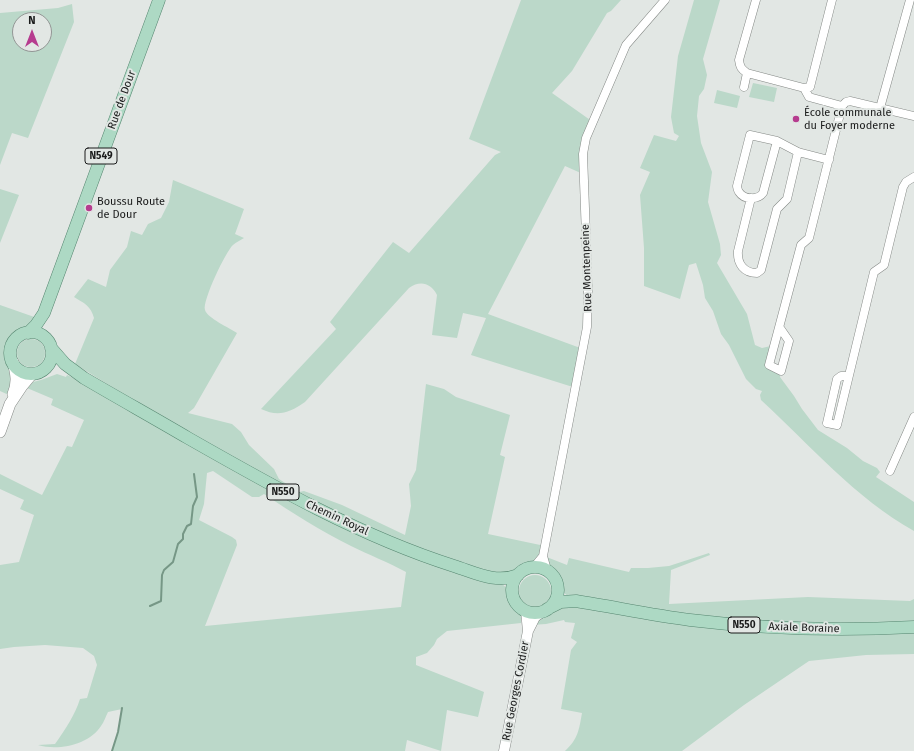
<!DOCTYPE html>
<html>
<head>
<meta charset="utf-8">
<style>
	body { margin:0 }
	#map { position:relative; width:914px; height:751px; overflow:hidden; background:#e2e7e4; font-family:"Fira Sans",sans-serif }
	canvas { display:block }
	.north { position:absolute; left:12px; top:12px; width:40px; height:40px; box-sizing:border-box; background:#e2e7e4; border:1px solid #929594; border-radius:50%; rotate:0deg; font-size:11px; font-weight:700; line-height:16px; text-align:center; color:#1a1b1b }
	.north::after { content:''; display:block; margin:auto; width:14px; height:18px; background:#b63c8f; clip-path:polygon(50% 0,100% 100%,50% 72%,0 100%) }
</style>
</head>
<body>
<div id="map">
<canvas width="914" height="751"></canvas>
<div class="north">N</div>
</div>
<script>
const g = document.querySelector('canvas').getContext('2d');
g.lineJoin = 'round';
function fillPath(path, color) {
  g.fillStyle = color;
  g.fill(path, 'evenodd');
}
function stroke(path, color, width, dash) {
  g.strokeStyle = color;
  g.lineWidth = width;
  g.lineCap = dash ? 'butt' : 'round';
  g.setLineDash(dash || []);
  g.stroke(path);
}
function write(font, color, halo, rows, align = 'center') {
  g.font = font + ' "Fira Sans",sans-serif';
  g.lineWidth = 4;
  g.setLineDash([]);
  g.textBaseline = 'middle';
  g.strokeStyle = halo;
  g.fillStyle = color;
  for (const [text, x, y, turn = 0] of rows) {
    g.save();
    g.translate(x, y);
    g.rotate((+turn || 0) * Math.PI / 180);
    g.textAlign = isNaN(turn) ? turn : align;
    if (halo) g.strokeText(text, 0, 0);
    g.fillText(text, 0, 0);
    g.restore();
  }
}
fillPath(new Path2D(`
	M 521,0 L 621,0 L 611,11 L 607,13 L 572,71 L 552,93 L 593,122 L 583,174 L 565,166 L 488,314 L 583,349 L 576,388 L 471,355 L 486,318 L 463,313 L 457,338 L 432,335 L 437,295 C 431,283 420,280 409,288 L 305,402 C 289,413 278,417 261,409 L 336,329 L 330,322 L 393,242 L 409,253 L 495,155 L 501,152 L 469,139 Z
	M 694,0 L 720,0 L 703,59 L 707,75 L 704,89 L 699,96 L 697,116 L 701,143 L 712,172 L 708,202 L 720,244 L 721,255 L 717,263 L 747,314 L 755,345 L 762,348 L 775,345 L 770,365 L 781,371 L 780,377 L 794,396 L 802,409 L 818,430 L 847,448 L 863,461 L 877,468 L 880,472 L 876,477 L 914,502 L 914,531 C 855,498 810,445 761,400 L 760,395 L 762,391 L 756,389 L 746,379 L 729,345 L 721,334 L 713,311 L 705,298 L 703,285 L 696,263 L 689,265 L 680,299 L 644,286 L 644,248 L 640,195 L 650,172 L 640,168 L 654,135 L 676,141 L 679,136 L 674,133 L 671,117 L 678,56 Z
	M 72,4 L 74,22 L 28,138 L 12,133 L 0,165 L 0,13 L 58,8 ZM 20,20 L 44,20 L 44,44 L 20,44 Z
	M 753,83 L 777,88 L 774,102 L 749,97 Z
	M 717,90 L 740,96 L 737,108 L 714,103 Z
	M 173,180 L 244,209 L 235,234 L 244,238 C 241,240 236,242 233,245 C 226,251 202,301 205,310 C 207,318 230,328 237,333 L 194,408 L 188,413 L 232,424 L 241,432 L 249,445 L 274,469 L 279,479 L 299,492 L 304,491 L 342,505 L 405,535 L 411,506 L 409,484 L 416,470 L 426,384 L 444,389 L 456,397 L 510,415 L 500,455 L 505,457 L 488,534 L 545,546 L 544,556 L 567,565 L 569,558 L 629,572 L 631,568 L 648,568 L 669,566 L 709,553 L 710,555 L 671,570 L 669,604 L 808,597 L 910,601 L 914,599 L 914,654 L 866,655 L 809,661 L 744,705 L 682,751 L 565,751 C 578,739 579,730 582,713 L 561,709 L 571,650 L 577,642 L 571,638 L 575,623 L 565,622 L 564,620 L 546,624 L 531,625 L 569,597 L 558,588 L 556,581 L 553,575 L 547,570 L 541,568 L 528,568 L 518,575 L 496,579 L 508,589 L 513,593 L 517,604 L 526,611 L 528,619 L 521,619 L 521,623 L 447,631 L 437,639 L 434,645 L 427,653 L 416,657 L 416,665 L 484,692 L 478,717 L 447,710 L 441,751 L 407,740 L 405,751 L 112,751 L 118,732 L 122,709 L 108,712 C 106,716 104,722 101,726 C 89,745 58,751 38,745 L 55,744 C 65,730 75,715 80,699 L 87,698 L 97,665 L 94,656 L 83,648 L 45,645 L 14,647 L 0,649 L 0,565 L 19,562 L 34,515 L 20,509 L 24,500 L 0,489 L 0,474 L 42,495 L 67,446 L 72,447 L 84,420 L 51,405 L 53,399 L 27,388 L 33,382 L 41,380 L 57,374 L 66,377 L 67,375 L 162,418 L 75,364 L 94,318 C 91,306 84,303 74,297 L 88,279 L 106,287 L 110,270 L 127,247 L 131,231 L 142,235 L 148,224 L 161,218 L 169,202 ZM 213,471 L 252,497 L 259,497 L 264,494 C 292,513 321,531 351,546 C 369,555 388,562 406,572 L 401,607 L 205,626 L 237,545 L 236,540 L 232,537 L 199,520 L 204,504 L 207,473 Z
	M 0,189 L 19,195 L 0,243 Z
	M 0,305 L 40,319 C 33,325 18,336 14,342 C 7,353 14,361 16,372 C 17,379 13,389 11,396 L 0,391 Z
	M17 353a14 14 0 1 1 28 0a14 14 0 1 1-28 0Z
	M519 591a16 16 0 1 1 32 0a16 16 0 1 1-32 0Z`), '#bbd8c9');
stroke(new Path2D(`
	M 150,606 L 161,601 L 162,575 L 164,570 L 173,562 L 178,544 L 183,539 L 183,534 L 187,526 L 191,524 L 193,506 L 197,497 L 194,474
	M 112,751 L 118,732 L 122,708`), '#769786', 2);
const minor = new Path2D(`
	M 756,0 L 739,60 C 740,67 741,69 747,73 L 804,88 L 809,97 L 842,106 L 846,102 L 850,101 L 914,116
	M 744,87 L 747,73
	M 804,88 L 810,87 L 832,0
	M 880,108 L 910,0
	M 777,141 L 763,193 C 758,200 744,200 739,192 C 738,191 737,187 737,186 L 750,135 L 777,141 L 798,152 L 829,160
	M 751,198 L 738,251 C 737,264 744,273 757,273 L 761,270 L 777,209 L 787,199 L 798,152
	M 780,328 L 789,341 L 781,371 L 769,365 L 801,245 L 809,238 L 842,106
	M 848,376 L 841,376 L 837,379 L 827,423 L 837,425 L 874,272 L 884,265 L 903,187 L 906,182 L 914,177
	M 890,471 L 914,417
	M 534,567 L 543,556
	M 547,570 L 543,556 L 587,327 L 588,291 L 583,154 L 586,138 L 626,45 L 665,0`);
const tertiary = new Path2D(`
	M 528,631 L 535,617 L 542,612
	M 504,751 L 528,631 L 526,611`);
const secondary = new Path2D(`
	M 13,362 C 16,373 18,383 13,394
	M 0,432 L 10,404 L 22,386 L 32,374`);
const primary = new Path2D(`
	M10 353a21 21 0 1 1 42 0a21 21 0 1 1-42 0Z
	M 28,333 L 36,325 L 44,313 L 159,0
	M 51,348 L 65,364 L 84,378 C 118,398 154,418 188,438 C 274,487 360,536 454,566 C 476,573 496,584 518,575
	M512 590a23 23 0 1 1 46 0a23 23 0 1 1-46 0Z
	M 547,609 L 561,602 L 576,601 C 614,607 652,615 690,620 C 764,629 839,631 914,627`);
stroke(minor, '#858986', 9);
stroke(tertiary, '#858986', 11);
stroke(secondary, '#858986', 12);
stroke(primary, '#568670', 13);
stroke(minor, '#fff', 8);
stroke(tertiary, '#fff', 10);
stroke(secondary, '#fff', 11);
stroke(primary, '#add9c4', 12);
for (const [x, y, r, color] of [
	[796,119,4,"#b63c8f"],
	[89,208,4,"#b63c8f"]
]) {
  const dot = new Path2D();
  dot.arc(x, y, r, 0, 2 * Math.PI);
  g.fillStyle = color;
  g.fill(dot);
  stroke(dot, '#e2e7e4', 1.5);
}
for (const [x, y, w] of [
	[101,156,32],
	[283,492,32],
	[744,625,32]
]) {
  const box = new Path2D();
  box.roundRect(x - w / 2, y - 8, w, 16, 3);
  g.fillStyle = '#e2e7e4';
  g.fill(box);
  stroke(box, '#1a1b1b', 1);
}
write('bold 10px', '#1a1b1b', null, [
	["N549",101,156],
	["N550",283,492],
	["N550",744,625]
]);
write('11px', '#1a1b1b', '#e2e7e4', [
	["Rue de Dour",122,100,-70],
	["Rue Montenpeine",587,268,-92],
	["Chemin Royal",337,518,25],
	["Axiale Boraine",804,628,2],
	["Rue Georges Cordier",516,691,-79]
]);
write('11px', '#1a1b1b', '#e2e7e4', [
	["École communale",804,113],
	["du Foyer moderne",804,126],
	["Boussu Route",97,202],
	["de Dour",97,215]
], 'left');
</script>
</body>
</html>
